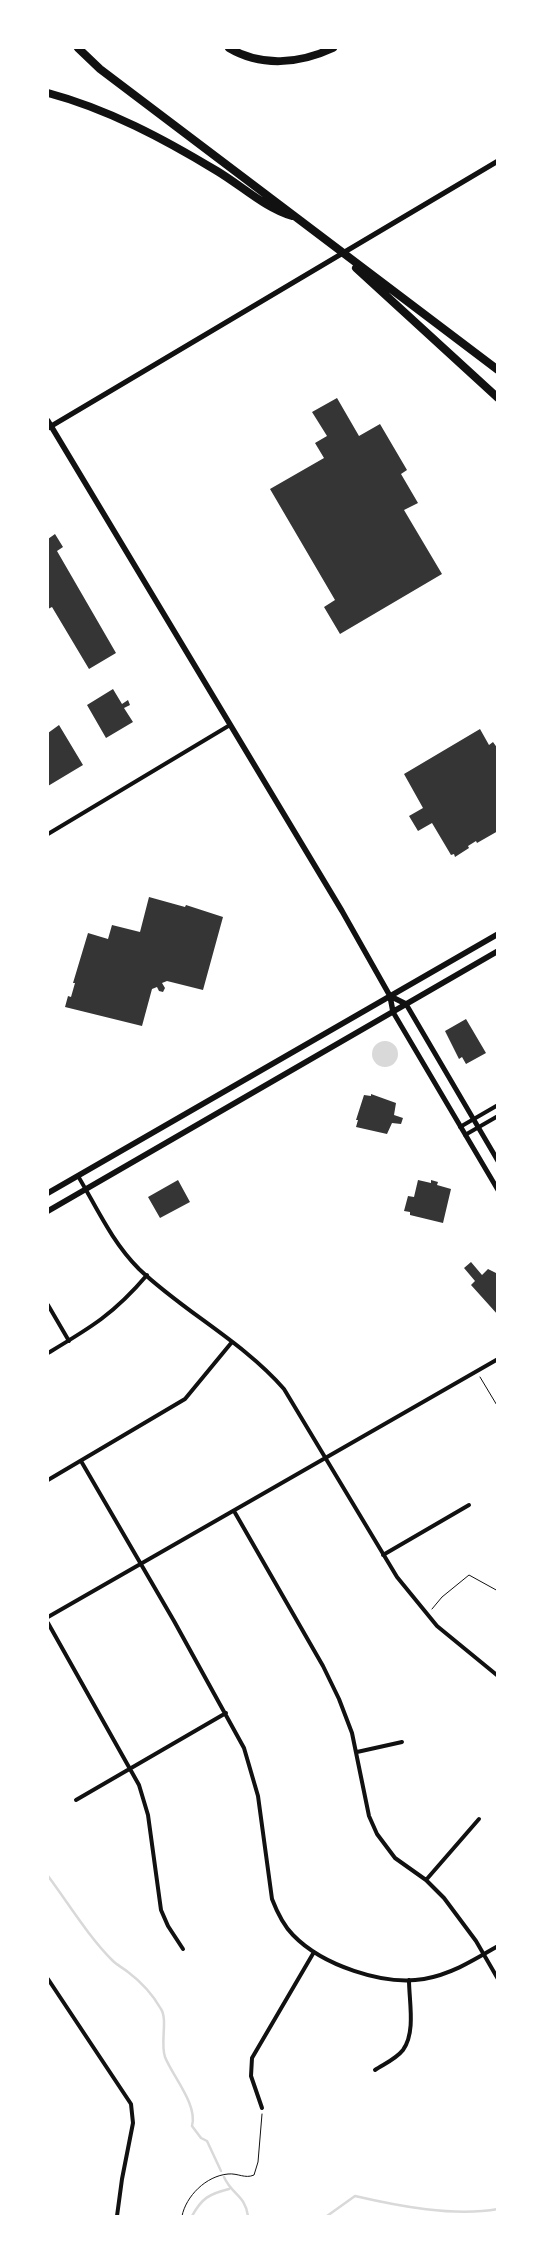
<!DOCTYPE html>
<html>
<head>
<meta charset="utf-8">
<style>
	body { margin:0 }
	#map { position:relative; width:545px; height:2264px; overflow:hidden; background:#fff; font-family:Merriweather,serif }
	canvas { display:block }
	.frame { position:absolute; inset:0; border:49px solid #fff; pointer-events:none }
</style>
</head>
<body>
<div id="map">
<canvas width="545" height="2264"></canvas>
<div class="frame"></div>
</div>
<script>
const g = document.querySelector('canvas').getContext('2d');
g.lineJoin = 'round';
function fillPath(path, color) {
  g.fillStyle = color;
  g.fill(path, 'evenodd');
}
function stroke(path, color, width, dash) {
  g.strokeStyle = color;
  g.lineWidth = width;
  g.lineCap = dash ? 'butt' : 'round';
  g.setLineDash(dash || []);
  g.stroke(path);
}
fillPath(new Path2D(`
	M372 1054a13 13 0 1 1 26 0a13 13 0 1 1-26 0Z`), '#d9d9d9');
stroke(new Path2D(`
	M 48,1876 C 69,1904 88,1936 113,1961 C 117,1965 123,1968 128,1972 C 140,1981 153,1995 161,2009 C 168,2020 160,2043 165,2057 C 173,2077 198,2105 192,2126 L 201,2138 L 207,2141 L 221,2171
	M 224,2177 C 232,2195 245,2195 248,2216
	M 192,2216 C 202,2198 209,2194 229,2189
	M 327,2216 L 355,2196 C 398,2206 454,2217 498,2209`), '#d9d9d9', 2.5);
fillPath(new Path2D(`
	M 337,398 L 359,436 L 380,424 L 407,470 L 401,474 L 418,503 L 404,510 L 442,574 L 340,634 L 324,607 L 335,600 L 270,489 L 324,458 L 315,443 L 327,436 L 312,412 Z
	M 55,534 L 63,547 L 57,551 L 116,653 L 89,669 L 52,607 L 48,609 L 48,539 Z
	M 113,689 L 122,704 L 128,700 L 130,705 L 124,708 L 133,722 L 106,738 L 87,705 Z
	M 59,725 L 83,765 L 48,786 L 48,733 Z
	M 480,729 L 489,745 L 493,742 L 498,749 L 498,831 L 477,843 L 476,841 L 468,846 L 469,848 L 455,857 L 454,854 L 451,855 L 432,823 L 418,831 L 409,816 L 423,808 L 404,774 Z
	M 149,897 L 185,907 L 186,905 L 223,917 L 203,990 L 167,981 L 162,983 L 165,988 L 163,992 L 159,991 L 157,987 L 152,989 L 142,1026 L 65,1007 L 68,996 L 71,997 L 75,983 L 73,983 L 88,933 L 108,939 L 112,925 L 140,932 Z
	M 466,1019 L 486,1053 L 466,1064 L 462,1057 L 459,1059 L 445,1031 Z
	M 371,1094 L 396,1103 L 394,1115 L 403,1118 L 401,1124 L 392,1123 L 387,1134 L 356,1127 L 358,1120 L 356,1120 L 364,1095 L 371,1096 Z
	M 178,1180 L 190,1202 L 160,1218 L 148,1197 Z
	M 418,1180 L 431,1183 L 431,1180 L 438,1182 L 437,1185 L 451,1189 L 443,1223 L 410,1215 L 410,1212 L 404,1211 L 408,1196 L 414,1197 Z
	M 471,1262 L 482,1275 L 488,1269 L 498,1274 L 498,1315 L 471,1285 L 475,1281 L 464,1268 Z`), '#353535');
stroke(new Path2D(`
	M 480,1377 L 498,1407
	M 432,1609 L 442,1597 L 469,1575 L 498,1591
	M 182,2216 C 186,2196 206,2176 228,2174 C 238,2173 245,2179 254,2175 L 258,2162 L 262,2114`), '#111', 1);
stroke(new Path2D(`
	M 48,834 L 230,725
	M 460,1127 L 498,1105
	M 465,1135 L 498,1116
	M 78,1176 C 97,1208 112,1242 139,1269 C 184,1312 242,1341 284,1389 L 397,1577 L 437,1626 L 498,1676
	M 48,1305 L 69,1341
	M 48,1353 C 90,1328 114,1314 147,1275
	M 81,1461 L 174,1621 L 244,1748 L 258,1796 L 272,1899 C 277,1912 283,1925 293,1935 C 322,1965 383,1986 424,1979 C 452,1974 474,1960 498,1946
	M 48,1480 L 185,1399 L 232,1342
	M 234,1511 L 323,1666 L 339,1699 L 352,1733 L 369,1816 L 377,1834 L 395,1858 L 426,1880 L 444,1898 L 476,1941 L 498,1979
	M 383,1555 L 469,1505
	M 48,1617 L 498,1359
	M 48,1623 L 139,1785 L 148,1815 L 161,1910 L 168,1926 L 183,1949
	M 357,1752 L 402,1742
	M 76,1800 L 226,1713
	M 426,1880 L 479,1819
	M 48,1979 L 131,2104 L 133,2123 L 122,2179 L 117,2216
	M 375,2070 C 384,2064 396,2059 403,2050 C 416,2032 409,2001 409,1980
	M 262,2108 L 251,2076 L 252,2058 L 314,1952`), '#111', 4);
stroke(new Path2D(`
	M 48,428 L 498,161
	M 406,1004 L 498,1161
	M 393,1012 L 498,1190`), '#111', 5);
stroke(new Path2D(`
	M 48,421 L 342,911 L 390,996 L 393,1012
	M 390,996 L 406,1004
	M 48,1193 L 498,934
	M 48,1211 L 498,951`), '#111', 5.5);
stroke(new Path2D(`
	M 78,48 L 100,69 L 498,370
	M 229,48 C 261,67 299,64 333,48
	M 48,93 C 108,109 164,139 217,171 C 242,186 265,208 292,216
	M 356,268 L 498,398`), '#111', 8);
</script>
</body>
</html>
